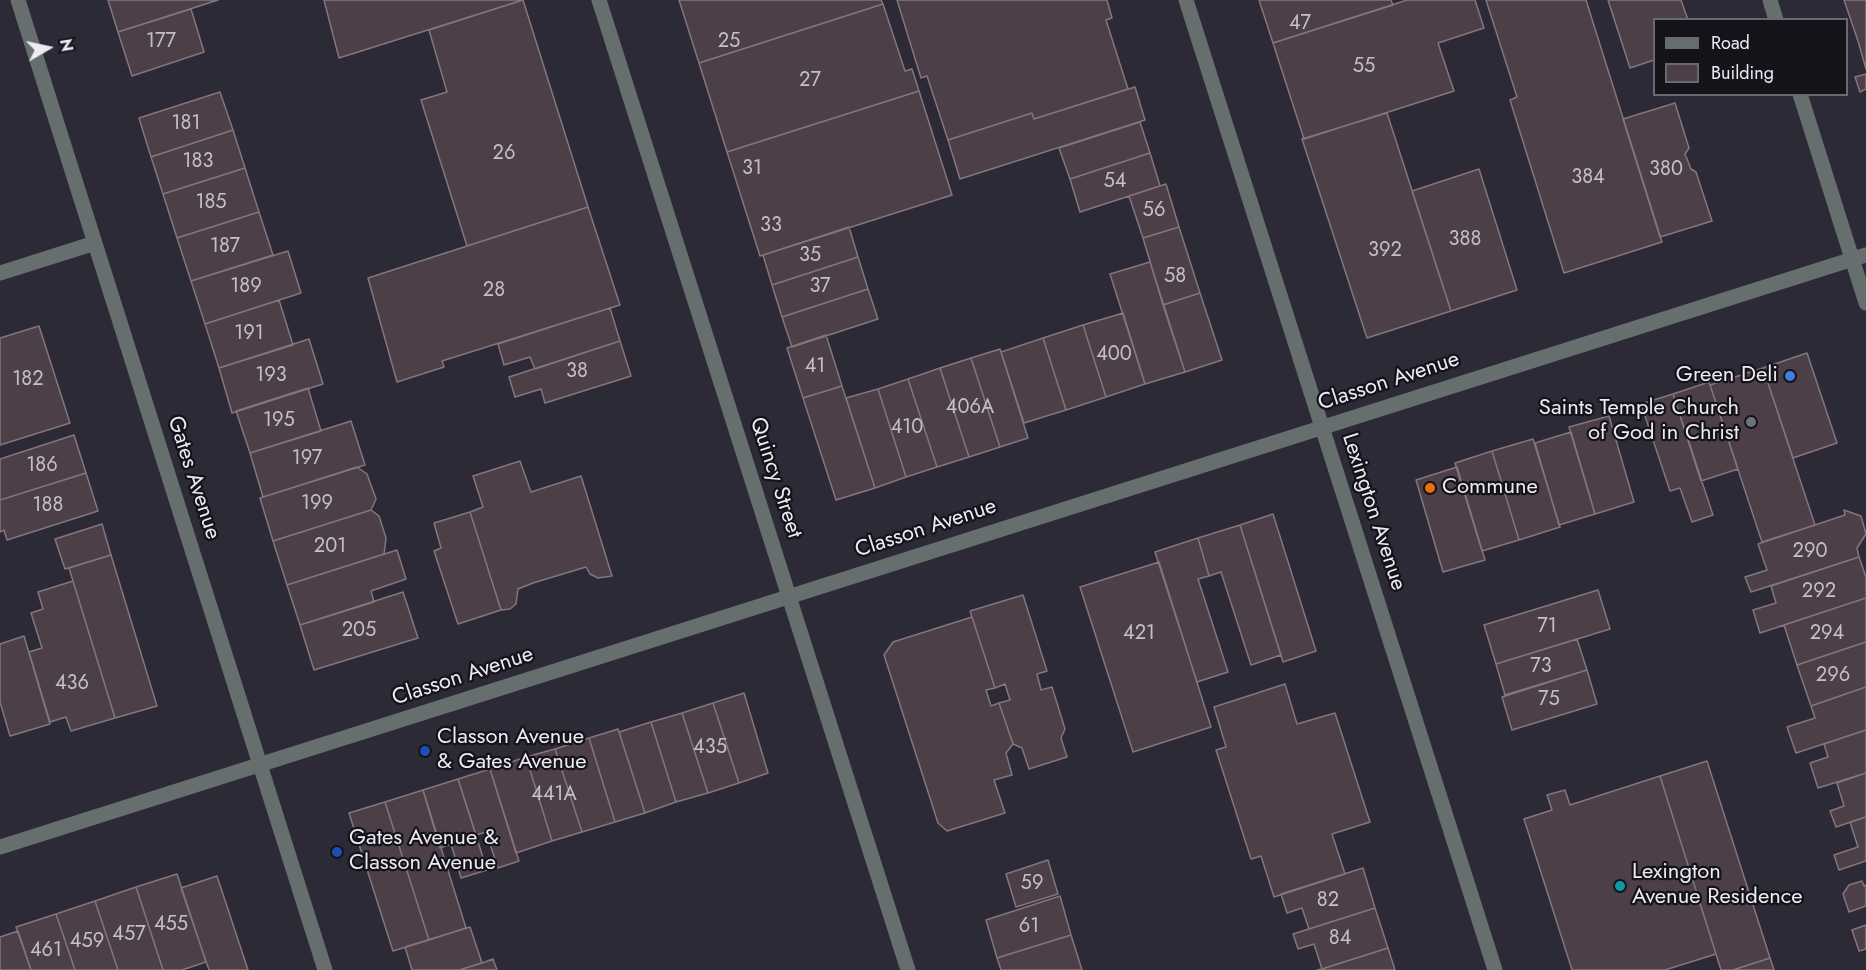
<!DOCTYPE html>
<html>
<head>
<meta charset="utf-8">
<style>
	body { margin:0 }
	#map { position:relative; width:1866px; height:970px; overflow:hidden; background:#2b2a36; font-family:Jost,sans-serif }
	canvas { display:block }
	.legend { position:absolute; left:1653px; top:18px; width:195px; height:78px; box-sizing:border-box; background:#141319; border:2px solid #6a6971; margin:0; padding:8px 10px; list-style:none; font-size:18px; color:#ecebf4 }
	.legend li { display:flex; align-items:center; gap:12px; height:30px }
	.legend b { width:30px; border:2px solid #6a6971 }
	.north { position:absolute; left:18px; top:18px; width:60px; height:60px; -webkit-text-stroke:4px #141319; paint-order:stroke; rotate:81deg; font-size:16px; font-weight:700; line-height:24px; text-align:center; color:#ecebf4 }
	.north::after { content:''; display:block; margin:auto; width:21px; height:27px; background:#ecebf4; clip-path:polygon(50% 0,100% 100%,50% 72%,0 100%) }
</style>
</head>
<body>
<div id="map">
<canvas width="1866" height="970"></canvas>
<ul class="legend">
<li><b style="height:8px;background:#666e6e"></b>Road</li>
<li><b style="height:16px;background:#4d3f47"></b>Building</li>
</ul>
<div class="north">N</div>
</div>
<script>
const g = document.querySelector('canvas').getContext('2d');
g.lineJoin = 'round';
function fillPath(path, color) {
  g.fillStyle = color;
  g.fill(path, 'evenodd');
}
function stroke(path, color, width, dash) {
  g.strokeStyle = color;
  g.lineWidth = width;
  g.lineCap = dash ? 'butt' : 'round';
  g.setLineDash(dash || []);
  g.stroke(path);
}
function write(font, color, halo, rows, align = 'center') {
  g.font = font + ' Jost,sans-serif';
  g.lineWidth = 4.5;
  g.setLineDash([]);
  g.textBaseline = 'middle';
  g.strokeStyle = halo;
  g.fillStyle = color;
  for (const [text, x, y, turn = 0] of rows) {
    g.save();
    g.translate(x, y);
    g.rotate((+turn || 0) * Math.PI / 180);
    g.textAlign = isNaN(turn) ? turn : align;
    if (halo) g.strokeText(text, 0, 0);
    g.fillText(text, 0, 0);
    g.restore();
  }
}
const building = new Path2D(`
	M 108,0 L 218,0 L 118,32 Z
	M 324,0 L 523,0 L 339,58 Z
	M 523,0 L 588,207 L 467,246 L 421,100 L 447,92 L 429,30 Z
	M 679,0 L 881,0 L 883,4 L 699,63 Z
	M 897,0 L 1107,0 L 1112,18 L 1106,20 L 1128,89 L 1034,119 L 1032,113 L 948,140 L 927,76 L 921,78 Z
	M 1259,0 L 1391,0 L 1393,5 L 1273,43 Z
	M 1407,0 L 1475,0 L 1484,28 L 1438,43 L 1454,91 L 1304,139 L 1273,43 Z
	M 1486,0 L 1586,0 L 1662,242 L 1564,273 L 1510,100 L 1517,97 Z
	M 1608,0 L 1681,0 L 1688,20 L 1654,20 L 1654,60 L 1630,68 Z
	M 1844,0 L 1866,0 L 1866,69 L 1858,41 Z
	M 883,4 L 905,71 L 912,69 L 919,91 L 727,152 L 699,63 Z
	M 191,9 L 204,52 L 132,76 L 118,32 Z
	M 1866,74 L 1866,89 L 1860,92 L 1855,77 Z
	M 1135,87 L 1145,120 L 960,179 L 948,140 L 1032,113 L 1034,119 Z
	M 919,91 L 952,195 L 760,256 L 727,152 Z
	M 220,92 L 233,130 L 151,157 L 139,118 Z
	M 1675,103 L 1689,148 L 1685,154 L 1691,169 L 1696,172 L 1712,221 L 1660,237 L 1623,119 Z
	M 1387,113 L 1451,311 L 1367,338 L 1302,139 Z
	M 1140,122 L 1150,153 L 1070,179 L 1059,148 Z
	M 233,130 L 245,168 L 163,194 L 151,157 Z
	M 1150,153 L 1160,186 L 1080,212 L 1070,179 Z
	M 245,168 L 259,212 L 177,238 L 163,194 Z
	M 1479,169 L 1517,290 L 1451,311 L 1412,191 Z
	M 1166,184 L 1179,227 L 1143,238 L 1129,196 Z
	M 588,207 L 620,305 L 442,361 L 444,367 L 397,382 L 368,278 Z
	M 259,212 L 273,255 L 191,281 L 177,238 Z
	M 849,227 L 858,257 L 772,285 L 763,255 Z
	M 1179,227 L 1200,293 L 1163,305 L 1143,238 Z
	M 288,251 L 301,293 L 205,324 L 191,281 Z
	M 858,257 L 868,289 L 782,317 L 772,285 Z
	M 1150,262 L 1185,372 L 1145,384 L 1110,274 Z
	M 868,289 L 878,319 L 792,347 L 782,317 Z
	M 1200,293 L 1222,360 L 1185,372 L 1163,305 Z
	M 279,300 L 293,345 L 219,368 L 205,324 Z
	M 610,308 L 620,341 L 535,369 L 530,357 L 504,365 L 498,344 Z
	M 1123,313 L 1145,384 L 1106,397 L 1083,325 Z
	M 1083,325 L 1106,397 L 1066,410 L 1043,338 Z
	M 39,326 L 70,423 L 0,445 L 0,338 Z
	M 826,335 L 842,386 L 803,398 L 787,348 Z
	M 1043,338 L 1066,410 L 1024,423 L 1001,352 Z
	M 309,339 L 323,384 L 232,413 L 219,368 Z
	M 620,341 L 631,376 L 545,403 L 541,389 L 515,397 L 509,377 Z
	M 1000,349 L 1028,438 L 1000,447 L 971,358 Z
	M 1807,353 L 1837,443 L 1793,458 L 1763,368 Z
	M 971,358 L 1000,447 L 969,457 L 940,368 Z
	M 940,368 L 969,457 L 937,467 L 908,379 Z
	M 1763,368 L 1815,525 L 1762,542 L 1710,385 Z
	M 908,379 L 937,467 L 906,477 L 878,389 Z
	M 1709,382 L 1738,469 L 1701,481 L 1673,394 Z
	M 842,386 L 875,488 L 836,500 L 803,398 Z
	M 308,388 L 321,431 L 250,453 L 236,411 Z
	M 878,389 L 906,477 L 875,488 L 846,398 Z
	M 1673,394 L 1713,515 L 1692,522 L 1680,488 L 1670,491 L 1641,404 Z
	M 1609,416 L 1634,502 L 1595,514 L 1569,427 Z
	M 351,421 L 365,465 L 263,497 L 250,453 Z
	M 1571,432 L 1595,514 L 1559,525 L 1535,443 Z
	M 74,435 L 86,473 L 0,500 L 0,459 Z
	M 1533,439 L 1560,527 L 1519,540 L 1492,451 Z
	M 1492,451 L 1519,540 L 1482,551 L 1455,463 Z
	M 520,461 L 531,492 L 581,476 L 612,576 L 598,578 L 590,574 L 586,567 L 533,583 L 518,589 L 516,604 L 510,609 L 501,610 L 470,512 L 483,507 L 473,476 Z
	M 357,467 L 367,474 L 376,499 L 371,510 L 273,541 L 260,498 Z
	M 1457,467 L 1485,560 L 1443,572 L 1416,480 Z
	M 86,473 L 98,511 L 7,540 L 4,530 L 0,532 L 0,500 Z
	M 371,510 L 379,516 L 386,538 L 384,554 L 287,585 L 273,541 Z
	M 1844,510 L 1861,516 L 1866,534 L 1857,548 L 1859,557 L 1751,592 L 1745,577 L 1767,570 L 1758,544 L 1845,515 Z
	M 470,512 L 501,610 L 458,624 L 434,551 L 441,548 L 434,523 Z
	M 1273,514 L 1316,651 L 1283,662 L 1240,525 Z
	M 102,524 L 111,555 L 65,569 L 55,539 Z
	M 1240,525 L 1281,655 L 1251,665 L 1221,572 L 1209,576 L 1198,538 Z
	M 1198,538 L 1209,576 L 1198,579 L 1228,672 L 1197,682 L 1155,552 Z
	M 397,550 L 406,579 L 371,591 L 374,602 L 300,625 L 287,585 Z
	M 111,555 L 157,706 L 115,718 L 69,568 Z
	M 1859,557 L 1866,577 L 1866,598 L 1760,633 L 1753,610 L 1776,603 L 1771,586 Z
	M 1159,562 L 1211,727 L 1133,752 L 1080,587 Z
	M 73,581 L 115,718 L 71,731 L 66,717 L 50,722 L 29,652 L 42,648 L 31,613 L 43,609 L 38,592 Z
	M 1598,590 L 1610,629 L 1496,664 L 1484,625 Z
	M 403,592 L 418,638 L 314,670 L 300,625 Z
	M 1023,595 L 1047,671 L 1037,674 L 1041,690 L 1052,687 L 1065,729 L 1061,738 L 1067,757 L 1029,769 L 1022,748 L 1013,744 L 999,703 L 1010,700 L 1005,684 L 995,688 L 970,611 Z
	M 1866,598 L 1866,642 L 1797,665 L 1784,625 Z
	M 972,617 L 995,688 L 986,690 L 991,706 L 999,703 L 1013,744 L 1006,753 L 1012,775 L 994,780 L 1005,813 L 947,831 L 938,823 L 884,655 L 893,642 Z
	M 24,636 L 50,724 L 10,736 L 0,702 L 0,644 Z
	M 1577,639 L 1587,670 L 1505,695 L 1496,664 Z
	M 1866,642 L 1866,687 L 1811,706 L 1797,665 Z
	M 1587,670 L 1597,704 L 1512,730 L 1502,697 Z
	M 1285,684 L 1297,724 L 1335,713 L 1370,822 L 1332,834 L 1345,874 L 1274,897 L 1261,856 L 1251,859 L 1216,750 L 1226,747 L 1214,707 Z
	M 1866,687 L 1866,730 L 1796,753 L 1787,727 L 1815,718 L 1811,706 Z
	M 744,693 L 768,773 L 739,783 L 713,703 Z
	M 713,703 L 739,783 L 708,793 L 682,713 Z
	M 682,713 L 708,793 L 676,802 L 651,722 Z
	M 651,722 L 676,802 L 645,813 L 619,732 Z
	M 618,729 L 645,813 L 615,822 L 589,738 Z
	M 1866,730 L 1866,773 L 1818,788 L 1810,763 L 1828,757 L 1824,744 Z
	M 589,738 L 615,822 L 582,832 L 555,749 Z
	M 555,749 L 582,832 L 552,841 L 526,757 Z
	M 526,757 L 552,841 L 516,853 L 490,769 Z
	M 1707,761 L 1770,958 L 1733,970 L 1721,970 L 1660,776 Z
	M 490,769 L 519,861 L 498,868 L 486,832 L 476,835 L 458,779 Z
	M 1866,773 L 1866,817 L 1836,827 L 1830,811 L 1844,806 L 1837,783 Z
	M 1660,776 L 1716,954 L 1665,970 L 1572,970 L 1524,819 L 1552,810 L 1547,795 L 1565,790 L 1570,805 Z
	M 458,779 L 487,870 L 461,878 L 451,844 L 440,848 L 423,790 Z
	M 423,790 L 466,928 L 429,940 L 385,802 Z
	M 385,802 L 429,940 L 393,951 L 349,813 Z
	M 1866,817 L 1866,861 L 1839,870 L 1834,855 L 1858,847 L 1850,822 Z
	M 1048,860 L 1058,894 L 1016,907 L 1006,874 Z
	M 1363,868 L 1375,908 L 1309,929 L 1302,908 L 1287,913 L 1281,894 Z
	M 177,874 L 206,962 L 182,970 L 163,970 L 136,887 Z
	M 217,876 L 248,970 L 209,970 L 181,888 Z
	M 1862,881 L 1864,886 L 1866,885 L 1866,906 L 1849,912 L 1843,894 L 1849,885 Z
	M 136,887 L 163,970 L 118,970 L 95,901 Z
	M 1060,896 L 1071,935 L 997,958 L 986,920 Z
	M 95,901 L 118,970 L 75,970 L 56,914 Z
	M 1375,908 L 1388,948 L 1322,969 L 1314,944 L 1298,949 L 1293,934 Z
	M 56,914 L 75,970 L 31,970 L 16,927 Z
	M 1866,925 L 1866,949 L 1859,951 L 1852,930 Z
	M 470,927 L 482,963 L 459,970 L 412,970 L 405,947 Z
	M 18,931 L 31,970 L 0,970 L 0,937 Z
	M 1071,935 L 1082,970 L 1001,970 L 997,958 Z
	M 1388,948 L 1395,970 L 1317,970 L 1322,969 Z
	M 1770,958 L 1774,970 L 1733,970 Z
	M 493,959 L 497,970 L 459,970 L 482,963 Z`);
fillPath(building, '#4d3f47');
stroke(building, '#85767e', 1.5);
stroke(new Path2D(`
	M 18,0 L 325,970
	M 599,0 L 908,970
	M 1186,0 L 1495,970
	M 1770,0 L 1776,20
	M 1800,94 L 1866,303
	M 0,273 L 95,243`), '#666e6e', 15);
stroke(new Path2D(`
	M 0,847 L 1866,255`), '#666e6e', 15);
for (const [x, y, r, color] of [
	[1790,376,6,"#3f7fe0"],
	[1751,422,6,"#6b7280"],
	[1430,488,6,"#e8710a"],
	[425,751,6,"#1a4fb4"],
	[337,852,6,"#1a4fb4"],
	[1620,886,6,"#0f9aa8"]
]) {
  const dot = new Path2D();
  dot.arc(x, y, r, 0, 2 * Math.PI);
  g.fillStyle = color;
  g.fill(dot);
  stroke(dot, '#141319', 2);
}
write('20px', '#c4c0c9', null, [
	["47",1300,24],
	["177",161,42],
	["25",729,42],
	["55",1364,67],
	["27",810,81],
	["181",186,124],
	["26",504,154],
	["183",198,162],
	["31",752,169],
	["380",1666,170],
	["384",1588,178],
	["54",1115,182],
	["185",211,203],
	["56",1154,211],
	["33",771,226],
	["388",1465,240],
	["187",225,247],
	["392",1385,251],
	["35",810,256],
	["58",1175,277],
	["189",246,287],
	["37",820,287],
	["28",494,291],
	["191",249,334],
	["400",1114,355],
	["41",815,367],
	["38",577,372],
	["193",271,376],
	["182",28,380],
	["406A",970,408],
	["195",279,421],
	["410",907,428],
	["197",307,459],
	["186",42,466],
	["199",317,504],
	["188",48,506],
	["201",330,547],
	["290",1810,552],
	["292",1819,592],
	["71",1547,627],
	["205",359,631],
	["421",1139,634],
	["294",1827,634],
	["73",1541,667],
	["296",1833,676],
	["436",72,684],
	["75",1549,700],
	["435",710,748],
	["441A",554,795],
	["59",1032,884],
	["82",1328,901],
	["455",171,925],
	["61",1029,927],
	["457",129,935],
	["84",1340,939],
	["459",87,942],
	["461",46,951]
]);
write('22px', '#ecebf4', '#141319', [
	["Green Deli",1778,376,"right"],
	["Saints Temple Church",1739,409,"right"],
	["of God in Christ",1739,434,"right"],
	["Commune",1442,488],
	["Classon Avenue",437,738],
	["& Gates Avenue",437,763],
	["Gates Avenue &",349,839],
	["Classon Avenue",349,864],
	["Lexington",1632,873],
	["Avenue Residence",1632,898]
], 'left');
write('22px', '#ecebf4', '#141319', [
	["Classon Avenue",1389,382,-18],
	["Gates Avenue",193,478,72],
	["Quincy Street",775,478,72],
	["Lexington Avenue",1373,512,72],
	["Classon Avenue",926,529,-18],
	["Classon Avenue",463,677,-18]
]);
</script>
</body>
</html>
